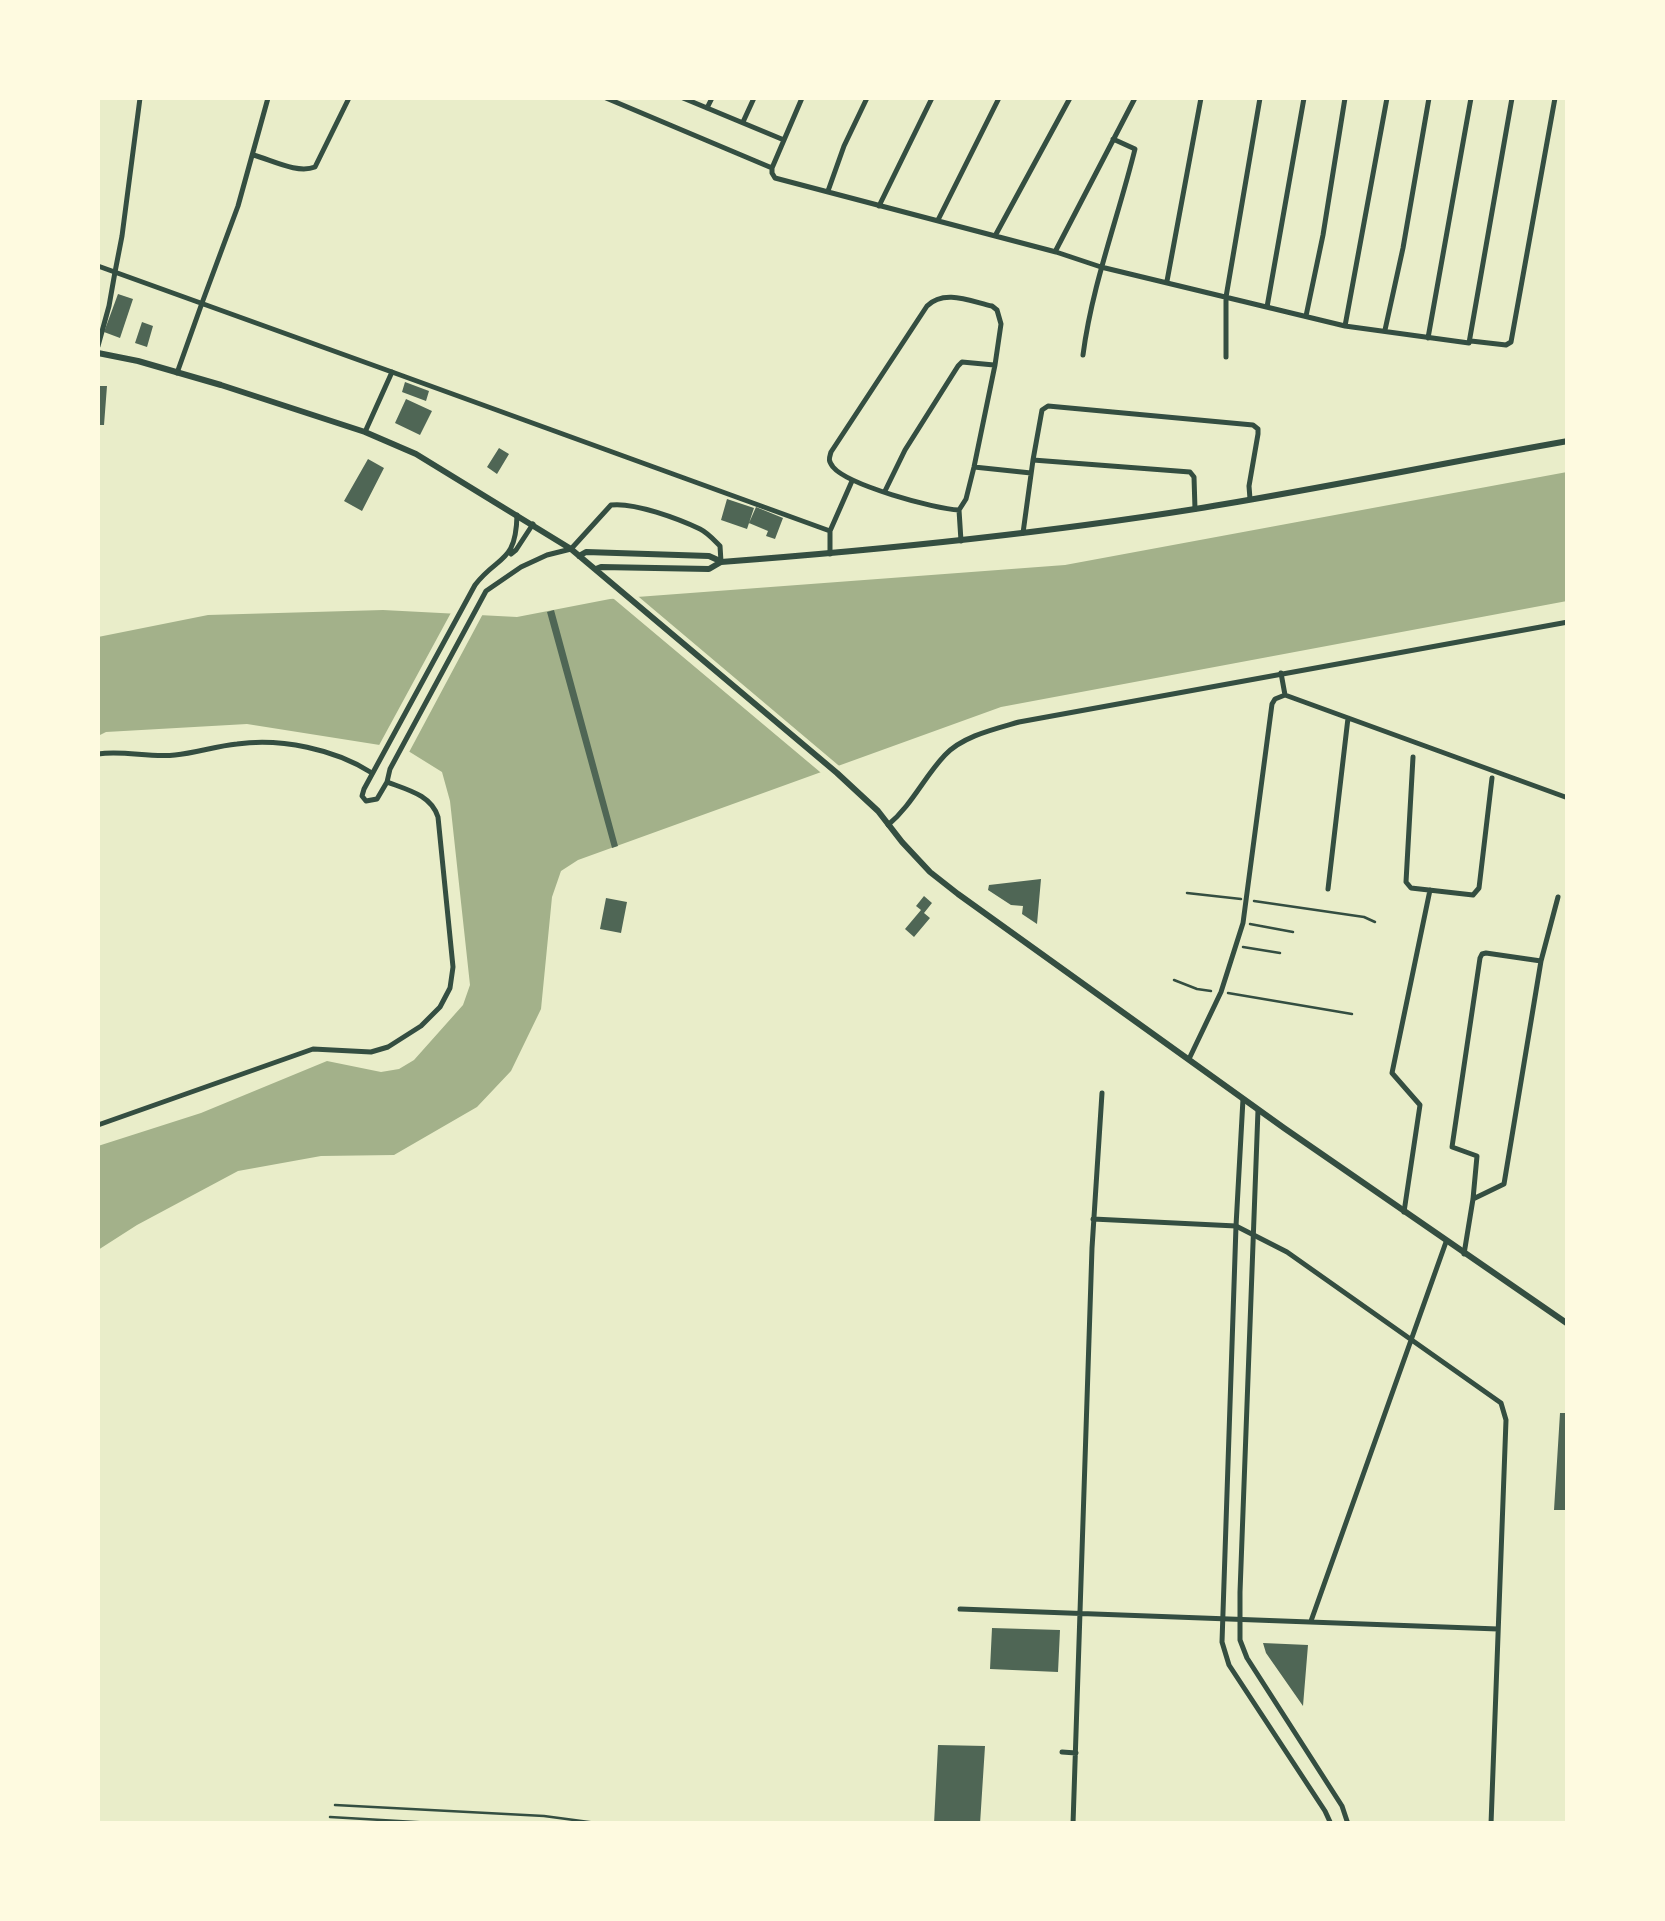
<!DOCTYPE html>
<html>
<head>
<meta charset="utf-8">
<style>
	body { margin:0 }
	#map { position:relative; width:1665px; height:1921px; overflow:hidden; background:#e9edc9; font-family:"Work Sans",sans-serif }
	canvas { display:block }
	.frame { position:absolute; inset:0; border:100px solid #fefae0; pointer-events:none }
</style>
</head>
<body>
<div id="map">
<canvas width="1665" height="1921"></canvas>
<div class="frame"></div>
</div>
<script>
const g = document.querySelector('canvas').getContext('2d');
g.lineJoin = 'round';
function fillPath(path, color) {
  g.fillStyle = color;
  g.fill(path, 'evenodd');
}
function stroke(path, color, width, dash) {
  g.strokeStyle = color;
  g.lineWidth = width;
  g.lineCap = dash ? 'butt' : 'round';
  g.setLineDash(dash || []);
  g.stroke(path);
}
fillPath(new Path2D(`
	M 1567,472 L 1567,601 L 1001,707 L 578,860 L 561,871 L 552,897 L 541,1009 L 511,1071 L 477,1107 L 394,1155 L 321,1156 L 238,1171 L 137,1225 L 98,1250 L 98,1146 L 201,1113 L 327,1061 L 381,1072 L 399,1069 L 414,1060 L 463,1005 L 470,985 L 450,801 L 442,772 L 405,749 L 247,724 L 106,732 L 98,736 L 98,637 L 208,615 L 383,610 L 517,617 L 610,599 L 1065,565 Z`), '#a3b18a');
fillPath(new Path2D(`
	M 633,592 L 844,770 L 826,777 L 608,594 Z
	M 453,609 L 485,610 L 407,756 L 377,749 Z`), '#e9edc9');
fillPath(new Path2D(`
	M 118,294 L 133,299 L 120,338 L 104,332 Z
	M 142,322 L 153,326 L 147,347 L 135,343 Z
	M 405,382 L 429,391 L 426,401 L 402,392 Z
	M 98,386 L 107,386 L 104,425 L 98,425 Z
	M 406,399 L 432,411 L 420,435 L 395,423 Z
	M 499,448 L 509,454 L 497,474 L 487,467 Z
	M 368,459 L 384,468 L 362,511 L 344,501 Z
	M 727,499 L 754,508 L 747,529 L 721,520 Z
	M 756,507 L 783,518 L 775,539 L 766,536 L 768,531 L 749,523 Z
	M 554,610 L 618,846 L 612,848 L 547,612 Z
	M 1041,879 L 1037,924 L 1022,914 L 1023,906 L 1011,905 L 988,890 L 989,885 Z
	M 924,896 L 932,903 L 924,913 L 930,918 L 914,937 L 905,929 L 921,910 L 916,906 Z
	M 606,898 L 627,902 L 621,933 L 600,929 Z
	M 1560,1413 L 1568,1413 L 1568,1510 L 1554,1510 Z
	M 992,1628 L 1060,1630 L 1058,1672 L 990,1669 Z
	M 1263,1643 L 1308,1645 L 1303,1706 L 1266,1653 Z
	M 938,1745 L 985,1746 L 980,1824 L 934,1824 Z`), '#4f6655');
stroke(new Path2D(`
	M 1187,893 L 1241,899
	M 1254,901 L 1364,917 L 1375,922
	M 1250,924 L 1293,932
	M 1243,947 L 1280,953
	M 1174,980 L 1197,989 L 1211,991
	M 1228,993 L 1352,1014`), '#344e41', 2.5);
stroke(new Path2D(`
	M 335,1805 L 544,1816 L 604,1824
	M 330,1817 L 450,1824`), '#344e41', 2.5);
stroke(new Path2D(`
	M 606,98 L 772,168
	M 683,98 L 784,140
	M 802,98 L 772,168 L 772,173 L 775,178 L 1056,252 L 1101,267 L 1345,326 L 1469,343 L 1512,98
	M 707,108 L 712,98
	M 743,122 L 754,98
	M 253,155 C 272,160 297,174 315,167 L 349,98
	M 828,191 L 844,146 L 867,98
	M 879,206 L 932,98
	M 938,220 L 999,98
	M 995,236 L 1070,98
	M 1056,250 L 1135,98
	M 115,272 L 122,236 L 140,98
	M 1167,281 L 1201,98
	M 202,303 L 238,206 L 268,98
	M 1267,307 L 1304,98
	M 1306,316 L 1323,235 L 1345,98
	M 1345,326 L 1387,98
	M 1385,330 L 1403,248 L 1429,98
	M 1428,338 L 1471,98
	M 1471,341 L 1506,345 L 1511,342 L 1555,98
	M 1568,344 L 1568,348
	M 1083,355 C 1092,285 1118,218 1135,149 L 1113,139
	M 1226,357 L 1226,297 L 1260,98
	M 392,372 L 830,531
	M 1033,460 L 1190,472 L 1194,477 L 1195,509
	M 974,467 L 1031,473
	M 885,491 L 905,450 L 958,366 L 962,362 L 994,365
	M 959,510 C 934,509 848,485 833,467 C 828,460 829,459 831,452 L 927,306 C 944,289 970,301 992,306 L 997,310 L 1001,324 L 995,365 L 974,467 L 966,499 L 959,510 L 961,541
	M 1023,533 L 1033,460 L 1042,410 L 1048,406 L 1253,425 L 1258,429 L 1258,434 L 1249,486 L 1250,499
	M 571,549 L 611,505 C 634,502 679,519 700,529 C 708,533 714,540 720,546 L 721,562
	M 830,554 L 830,531 L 852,481
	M 1281,673 L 1285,695
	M 1285,695 L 1568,798
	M 98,754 C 123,750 150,758 175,755 C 196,753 216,746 237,744 C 281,738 335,749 372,773
	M 1413,757 L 1406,882 L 1411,888 L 1473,895 L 1479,888 L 1492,778
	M 1328,889 L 1348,718
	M 1189,1059 L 1221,992 L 1243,923 L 1272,704 L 1275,699 L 1285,695
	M 1473,1199 L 1504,1184 L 1541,961 L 1558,897
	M 1404,1212 L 1420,1105 L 1392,1073 L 1430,890
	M 1093,1219 L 1236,1226 L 1287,1252 L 1501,1403 L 1506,1420 L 1491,1824
	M 1464,1254 L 1473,1199 L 1477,1156 L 1452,1147 L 1480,958 L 1482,954 L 1486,953 L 1541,961
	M 960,1609 L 1498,1629
	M 1311,1621 L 1446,1242
	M 1062,1752 L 1076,1753
	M 1073,1824 L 1092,1248 L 1102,1093`), '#344e41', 5);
stroke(new Path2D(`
	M 98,266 L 392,372 L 365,432
	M 98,346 L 109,306 L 115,272
	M 177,373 L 202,303
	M 517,515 C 516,564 498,555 475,585 L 364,789 L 362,796 L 366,801 L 377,799 L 387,782 L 390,769 L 486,591 L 521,567 L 547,555 L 571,549
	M 511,554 L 516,550 L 533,524
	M 888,825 C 912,805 924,777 945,755 C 963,736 995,729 1019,722 L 1568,622
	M 1243,1099 L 1236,1226 L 1222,1642 L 1229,1665 L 1325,1811 L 1331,1824
	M 1258,1110 L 1240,1592 L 1240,1640 L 1247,1658 L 1342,1806 L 1348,1824
	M 98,1125 L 313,1049 L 371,1052 L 388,1047 L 421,1026 L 440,1007 L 450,988 L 453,967 L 438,817 C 431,795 408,790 387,782`), '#344e41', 5);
stroke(new Path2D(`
	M 98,353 L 138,361 L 221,385 L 365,432 L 416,454 L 571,549 L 837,773 L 878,811 L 902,842 L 930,872 L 958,894 L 1284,1128 L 1568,1324
	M 579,556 L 586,552 L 709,556 L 720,561
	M 596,569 L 601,567 L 709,569 L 721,562 C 880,550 1038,534 1195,509 C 1319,489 1443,463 1568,441`), '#344e41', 6);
</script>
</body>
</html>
